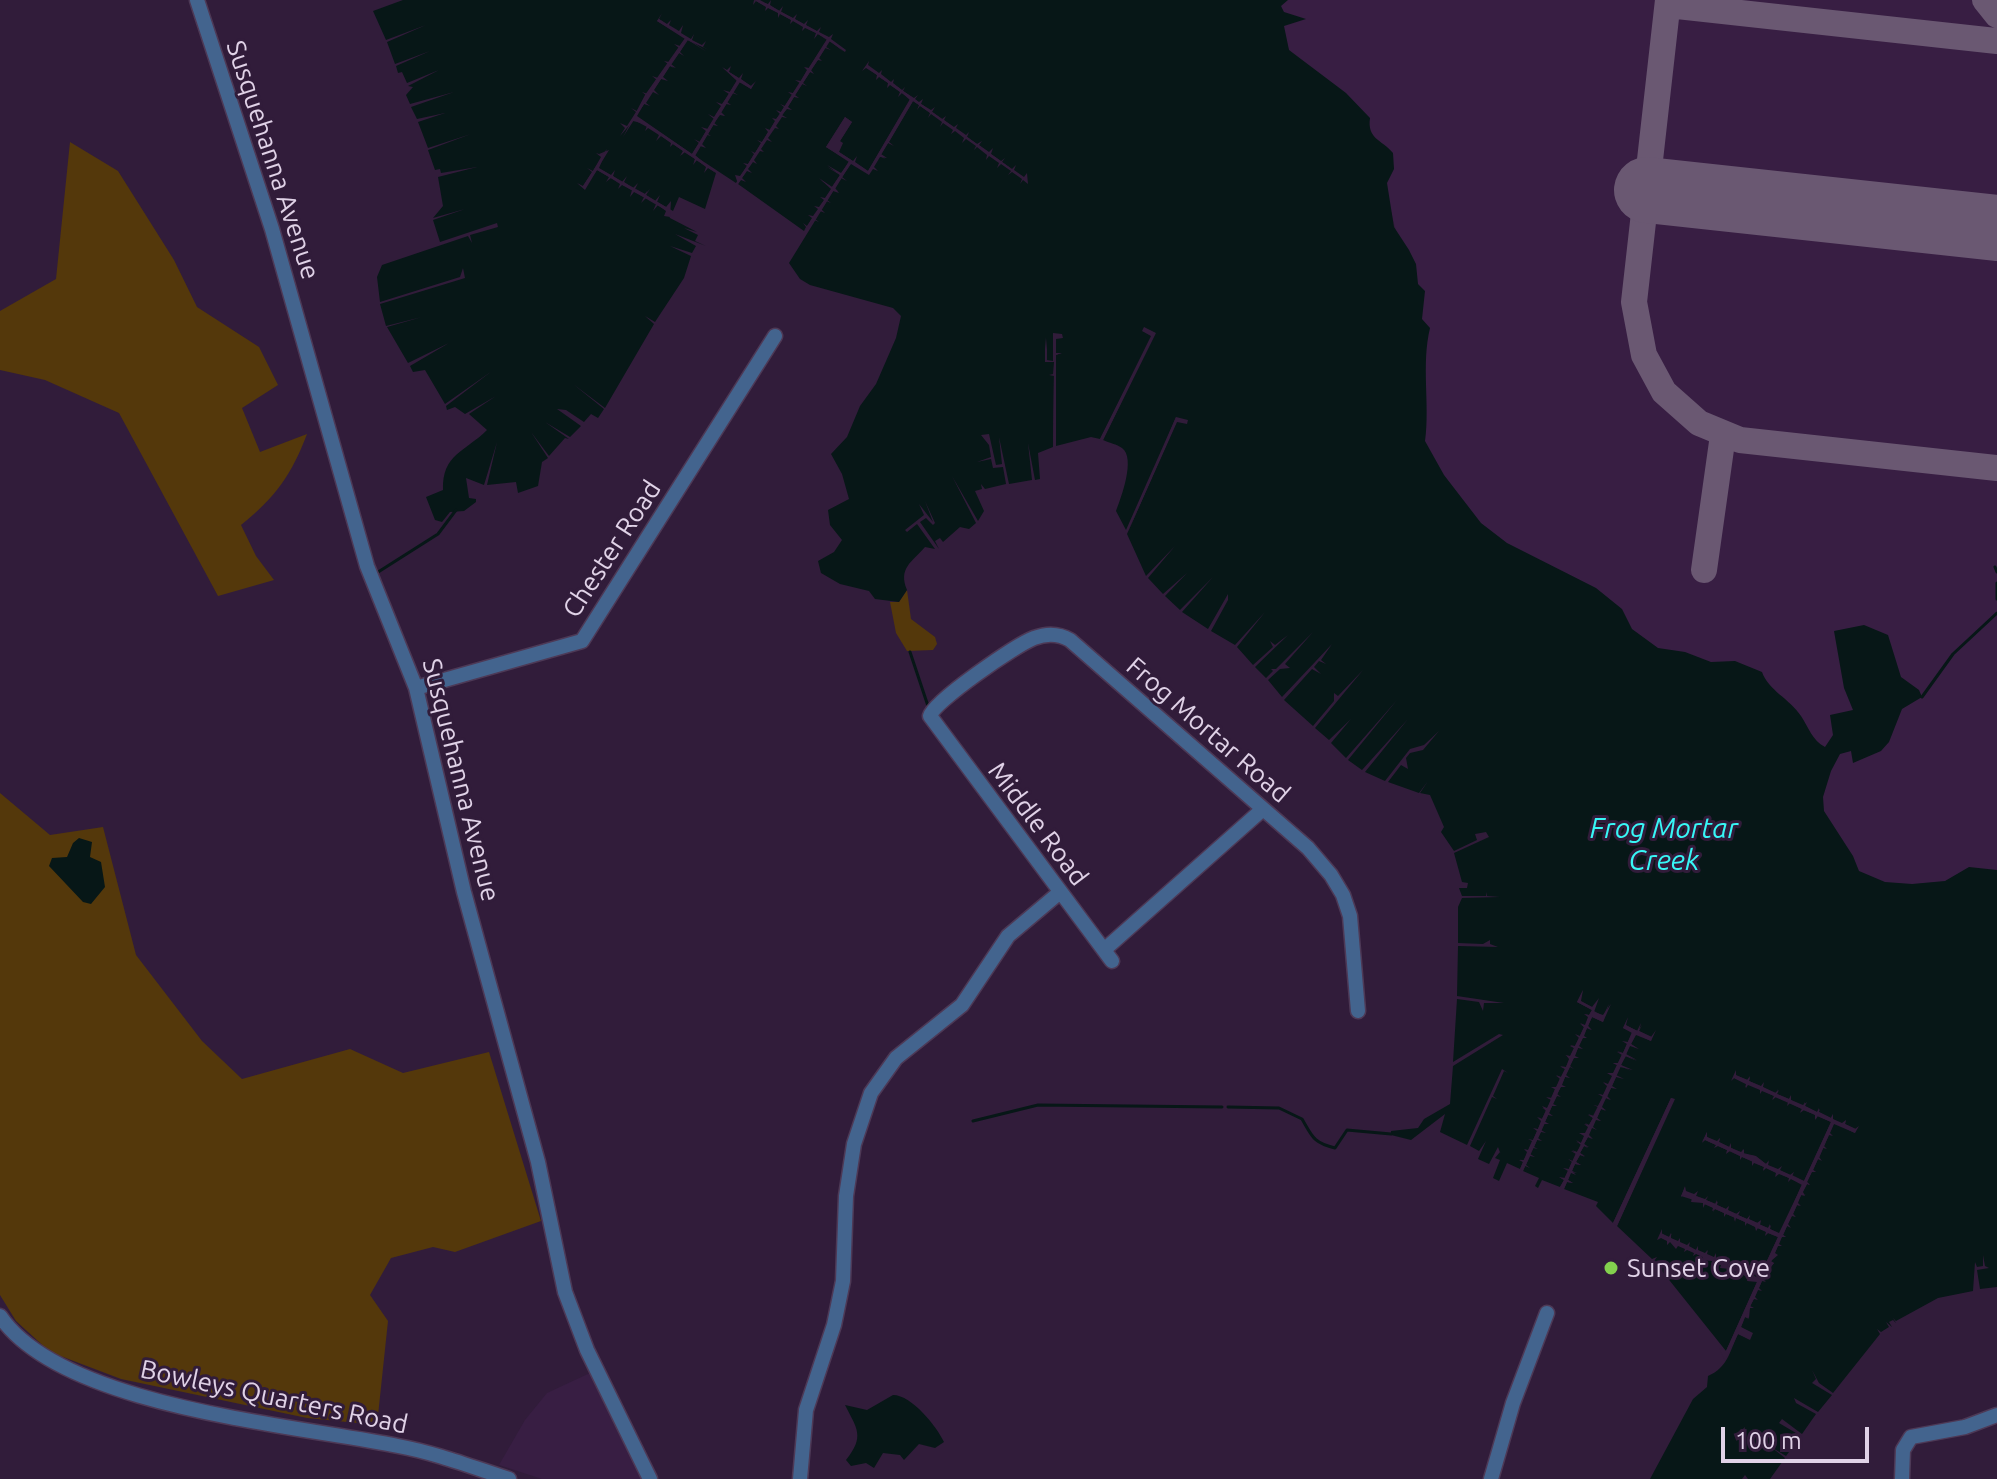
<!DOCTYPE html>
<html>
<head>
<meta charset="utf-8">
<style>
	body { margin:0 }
	#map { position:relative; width:1997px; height:1479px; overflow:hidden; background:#311c3a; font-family:Ubuntu,sans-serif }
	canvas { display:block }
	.scale { position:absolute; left:1721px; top:1427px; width:148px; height:36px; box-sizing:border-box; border:4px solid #e0d2e7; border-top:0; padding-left:10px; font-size:24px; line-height:28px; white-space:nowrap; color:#e0d2e7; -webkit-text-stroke:6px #311c3a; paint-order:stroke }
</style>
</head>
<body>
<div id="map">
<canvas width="1997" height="1479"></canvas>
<div class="scale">100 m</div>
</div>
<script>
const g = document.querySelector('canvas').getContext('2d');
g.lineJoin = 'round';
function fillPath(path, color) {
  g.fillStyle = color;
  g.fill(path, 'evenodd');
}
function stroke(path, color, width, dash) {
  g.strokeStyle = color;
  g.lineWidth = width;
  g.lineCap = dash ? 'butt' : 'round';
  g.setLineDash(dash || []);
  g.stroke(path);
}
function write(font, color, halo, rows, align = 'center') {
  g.font = font + ' Ubuntu,sans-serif';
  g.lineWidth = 6;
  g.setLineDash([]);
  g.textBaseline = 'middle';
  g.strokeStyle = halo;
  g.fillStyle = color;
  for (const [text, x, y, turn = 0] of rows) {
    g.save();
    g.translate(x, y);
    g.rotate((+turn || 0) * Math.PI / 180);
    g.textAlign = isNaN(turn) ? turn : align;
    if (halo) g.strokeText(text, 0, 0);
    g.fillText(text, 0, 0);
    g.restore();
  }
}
fillPath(new Path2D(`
	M 1276,0 L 1997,0 L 1997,870 L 1933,888 L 1873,885 L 1847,867 L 1725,665 L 1656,652 L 1490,537 L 1419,446 L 1399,242 L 1386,193 L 1295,61 L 1281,35 Z
	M 590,1373 L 642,1479 L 542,1479 L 499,1465 L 525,1420 L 547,1393 Z`), '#381e43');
fillPath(new Path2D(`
	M 70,142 L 118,171 L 174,260 L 197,307 L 259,347 L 278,385 L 242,408 L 260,452 L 307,434 C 292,474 275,498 241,525 L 256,556 L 274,580 L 218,596 L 119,413 L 45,380 L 0,370 L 0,311 L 56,279 Z
	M 907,590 L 911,619 L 935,637 L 937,644 L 933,650 L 907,651 L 896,633 L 890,602 L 899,602 Z
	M 0,793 L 50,835 L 103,827 L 136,955 L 202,1041 L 242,1079 L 350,1049 L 403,1073 L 489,1052 L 541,1221 L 455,1252 L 433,1247 L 391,1258 L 370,1295 L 388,1321 L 377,1425 L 307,1418 L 121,1379 L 50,1352 L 16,1321 L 0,1295 Z`), '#54380b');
fillPath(new Path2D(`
	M 403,0 L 754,0 L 827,39 L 736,183 L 695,156 L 720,114 L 725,116 L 721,113 L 740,82 L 751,89 L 754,83 L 751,86 L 723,68 L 737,80 L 692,154 L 636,116 L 670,66 L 674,68 L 671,65 L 688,40 L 707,52 L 659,19 L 657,21 L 685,38 L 645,95 L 623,137 L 634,120 L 647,127 L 646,130 L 648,127 L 683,151 L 682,155 L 684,152 L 695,159 L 694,163 L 696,160 L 716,173 L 705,209 L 679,197 L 673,211 L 646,195 L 647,191 L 645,194 L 598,168 L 609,150 L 599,154 L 602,157 L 583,186 L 584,189 L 597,170 L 667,211 L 670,218 L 697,232 L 684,228 L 698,235 L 695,241 L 706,246 L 675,234 L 696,246 L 692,253 L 670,246 L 691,256 L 684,278 L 655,322 L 645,316 L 654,324 L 605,408 L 573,384 L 604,409 L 598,418 L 591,414 L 584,422 L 566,410 L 557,409 L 581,426 L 570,437 L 545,422 L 569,439 L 565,438 L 549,456 L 531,432 L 548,458 L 542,462 L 538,486 L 518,493 L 516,482 L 487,485 L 497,442 L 484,485 L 466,478 L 469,498 L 476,499 L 476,502 L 464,511 L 450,512 L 442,522 L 435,520 L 426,497 L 443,490 C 442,454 465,452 487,430 L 469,414 L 496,396 L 465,414 L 455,407 L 447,410 L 446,406 L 492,371 L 445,404 L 425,370 L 413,372 L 410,366 L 449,343 L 408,363 L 387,327 L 422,317 L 386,326 L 380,304 L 465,278 L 463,268 L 460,277 L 380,302 L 377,277 L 382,265 L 468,236 L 472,243 L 470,235 L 498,227 L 497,223 L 440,242 L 433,220 L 465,209 L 433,218 L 443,206 L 438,177 L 477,167 L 441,173 L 440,169 L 435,170 L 428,150 L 471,134 L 428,148 L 418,122 L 445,113 L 417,119 L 411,107 L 454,92 L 410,104 L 406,95 L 413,87 L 408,86 L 439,70 L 407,83 L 402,72 L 398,73 L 396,66 L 430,51 L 395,64 L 387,42 L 426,25 L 386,40 L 373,11 Z
	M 760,0 L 1288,0 L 1281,6 L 1284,12 L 1306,19 L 1284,26 L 1289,50 L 1346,93 L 1370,118 C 1367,139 1381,139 1393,153 L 1394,169 L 1387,183 L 1394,227 L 1409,250 L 1416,264 L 1418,284 L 1425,291 L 1422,319 L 1430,328 C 1421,365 1430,404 1425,441 L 1444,475 L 1481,523 L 1507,543 L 1596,588 L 1622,609 L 1632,629 L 1658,648 L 1685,652 L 1711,662 L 1735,661 L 1762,672 C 1768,690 1790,699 1801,716 C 1809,728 1812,740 1825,747 L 1833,735 L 1830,715 L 1853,710 L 1844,688 L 1834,631 L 1864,625 L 1888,635 L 1901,677 L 1919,690 L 1922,697 L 1902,709 L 1889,742 L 1881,751 L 1853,763 L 1851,751 L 1840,754 L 1831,771 L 1823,797 L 1824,811 L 1853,856 L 1859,871 L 1885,882 L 1912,884 L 1945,881 L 1969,867 L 1997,870 L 1997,1287 L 1980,1289 L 1977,1270 L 1989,1268 L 1985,1266 L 1983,1255 L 1983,1266 L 1977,1267 L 1975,1262 L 1973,1291 L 1938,1298 L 1896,1321 L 1893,1318 L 1896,1323 L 1893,1320 L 1889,1322 L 1892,1327 L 1886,1322 L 1889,1327 L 1881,1332 L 1877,1329 L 1880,1334 L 1833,1393 L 1819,1383 L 1812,1370 L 1816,1379 L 1812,1383 L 1832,1395 L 1818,1412 L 1794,1398 L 1796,1403 L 1816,1414 L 1802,1434 L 1782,1419 L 1779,1423 L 1801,1436 L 1786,1456 L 1771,1447 L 1785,1458 L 1770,1479 L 1748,1479 L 1745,1475 L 1742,1479 L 1650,1479 L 1693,1399 L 1707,1387 L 1708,1376 C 1728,1367 1729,1353 1738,1334 L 1749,1339 L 1741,1327 L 1745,1317 L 1749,1318 L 1750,1308 L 1753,1308 L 1750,1307 L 1762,1281 L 1766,1281 L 1762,1280 L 1774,1263 L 1771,1262 L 1782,1236 L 1786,1237 L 1783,1235 L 1792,1215 L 1795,1217 L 1793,1214 L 1797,1205 L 1800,1206 L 1797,1203 L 1802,1194 L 1806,1195 L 1802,1193 L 1807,1184 L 1810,1185 L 1807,1182 L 1812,1171 L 1816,1172 L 1813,1170 L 1818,1159 L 1821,1160 L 1819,1158 L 1834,1123 L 1855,1133 L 1856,1129 L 1845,1124 L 1846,1120 L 1843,1124 L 1832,1119 L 1833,1114 L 1831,1118 L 1819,1112 L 1820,1109 L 1817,1112 L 1805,1106 L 1805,1102 L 1803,1106 L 1791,1100 L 1791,1096 L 1789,1099 L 1777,1094 L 1778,1089 L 1776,1093 L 1749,1081 L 1750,1077 L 1748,1080 L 1735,1075 L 1732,1081 L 1734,1078 L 1746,1084 L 1745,1088 L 1748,1084 L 1774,1096 L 1773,1100 L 1775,1097 L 1802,1109 L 1800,1112 L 1803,1110 L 1816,1115 L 1816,1119 L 1817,1116 L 1831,1122 L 1804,1181 L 1792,1175 L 1794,1172 L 1791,1175 L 1767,1165 L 1769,1160 L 1766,1164 L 1756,1156 L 1743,1153 L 1743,1149 L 1742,1153 L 1719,1142 L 1720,1138 L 1717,1142 L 1707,1137 L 1707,1132 L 1702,1142 L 1705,1140 L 1764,1167 L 1763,1170 L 1766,1168 L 1777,1173 L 1776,1177 L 1778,1173 L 1802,1184 L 1780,1234 L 1770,1229 L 1771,1225 L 1768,1228 L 1759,1224 L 1761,1221 L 1758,1223 L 1748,1219 L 1750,1216 L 1747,1219 L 1738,1215 L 1740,1211 L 1737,1214 L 1727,1210 L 1729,1206 L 1726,1209 L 1717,1205 L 1718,1201 L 1716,1204 L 1696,1196 L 1697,1192 L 1694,1195 L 1685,1191 L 1685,1187 L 1681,1196 L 1703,1203 L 1703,1207 L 1704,1204 L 1714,1208 L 1713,1212 L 1715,1209 L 1735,1218 L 1734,1221 L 1736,1218 L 1756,1227 L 1756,1231 L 1757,1228 L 1767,1232 L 1765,1235 L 1768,1233 L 1778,1237 L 1759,1278 L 1751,1275 L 1752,1271 L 1750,1274 L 1742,1270 L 1742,1266 L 1741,1270 L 1733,1267 L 1734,1262 L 1732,1266 L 1706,1254 L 1707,1250 L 1705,1254 L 1697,1250 L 1698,1246 L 1696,1250 L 1670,1238 L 1672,1233 L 1669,1237 L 1661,1233 L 1658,1240 L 1660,1237 L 1668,1241 L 1667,1245 L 1669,1241 L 1703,1257 L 1702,1261 L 1705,1258 L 1748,1277 L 1747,1281 L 1749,1278 L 1757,1282 L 1726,1351 L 1654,1261 L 1657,1257 L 1652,1259 L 1617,1226 L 1674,1099 L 1671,1098 L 1613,1223 L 1596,1206 L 1598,1202 L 1564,1189 L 1567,1182 L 1573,1183 L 1568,1180 L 1571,1172 L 1577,1173 L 1572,1171 L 1575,1164 L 1581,1165 L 1576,1162 L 1580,1155 L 1585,1156 L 1580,1153 L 1584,1146 L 1588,1148 L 1584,1144 L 1588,1137 L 1592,1139 L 1588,1135 L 1596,1119 L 1601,1121 L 1597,1118 L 1601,1109 L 1606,1110 L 1601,1107 L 1606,1098 L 1610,1100 L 1607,1097 L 1621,1066 L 1631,1071 L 1621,1065 L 1625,1056 L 1637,1061 L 1626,1055 L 1630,1045 L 1638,1049 L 1631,1044 L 1636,1034 L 1651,1041 L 1652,1037 L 1639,1031 L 1642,1025 L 1638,1031 L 1625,1025 L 1628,1018 L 1623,1028 L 1632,1032 L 1623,1053 L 1617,1051 L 1622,1054 L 1618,1063 L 1613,1063 L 1617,1065 L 1613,1074 L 1608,1073 L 1613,1075 L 1608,1085 L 1603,1083 L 1608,1086 L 1603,1095 L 1598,1094 L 1603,1096 L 1593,1116 L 1588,1115 L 1593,1118 L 1589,1125 L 1585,1123 L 1589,1127 L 1585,1134 L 1580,1133 L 1585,1135 L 1581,1143 L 1576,1142 L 1581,1144 L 1577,1152 L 1572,1150 L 1576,1153 L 1564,1179 L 1559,1177 L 1564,1180 L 1560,1187 L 1542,1180 L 1538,1188 L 1535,1186 L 1539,1178 L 1523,1171 L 1545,1123 L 1549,1124 L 1545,1122 L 1587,1028 L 1591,1030 L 1588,1026 L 1592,1017 L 1603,1022 L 1609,1004 L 1603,1016 L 1594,1011 L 1592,1007 L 1580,1001 L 1583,990 L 1577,1002 L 1592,1010 L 1589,1015 L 1584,1014 L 1589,1016 L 1585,1026 L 1580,1024 L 1584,1027 L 1575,1046 L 1570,1045 L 1574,1048 L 1570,1057 L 1565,1055 L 1570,1058 L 1566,1067 L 1561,1067 L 1565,1069 L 1561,1077 L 1556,1076 L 1560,1078 L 1556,1088 L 1551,1087 L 1555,1089 L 1551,1098 L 1547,1098 L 1551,1099 L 1547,1109 L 1542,1108 L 1546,1110 L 1542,1119 L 1538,1117 L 1542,1120 L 1528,1151 L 1524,1149 L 1528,1152 L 1523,1161 L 1520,1159 L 1523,1162 L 1520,1169 L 1507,1163 L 1499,1181 L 1493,1178 L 1500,1160 L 1495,1158 L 1500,1152 L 1501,1155 L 1498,1147 L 1489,1164 L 1478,1159 L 1486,1141 L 1479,1151 L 1470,1146 L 1492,1097 L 1497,1099 L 1493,1096 L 1504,1071 L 1508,1073 L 1502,1069 L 1467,1145 L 1440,1132 L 1445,1114 L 1411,1140 L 1391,1135 L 1391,1131 L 1418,1128 L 1424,1119 L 1450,1104 L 1453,1066 L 1503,1035 L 1499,1034 L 1453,1062 L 1457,999 L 1479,1002 L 1483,1011 L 1484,1003 L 1504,1003 L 1457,996 L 1458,946 L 1498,947 L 1490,944 L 1490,940 L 1483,944 L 1458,943 L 1458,907 L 1462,898 L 1500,897 L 1487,896 L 1487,892 L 1486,896 L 1462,896 L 1459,888 L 1467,888 L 1468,883 L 1462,882 L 1454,853 L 1489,837 L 1486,832 L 1475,834 L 1477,840 L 1454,851 L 1441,832 L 1444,827 L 1430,795 L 1420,793 L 1428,781 L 1419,793 L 1388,782 L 1401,765 L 1408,769 L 1406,758 L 1410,753 L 1423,750 L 1439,731 L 1424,745 L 1410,749 L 1385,781 L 1365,772 L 1408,719 L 1362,770 L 1348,760 L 1397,700 L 1346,758 L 1331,743 L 1351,719 L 1329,740 L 1315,728 L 1363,670 L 1338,696 L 1334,693 L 1334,701 L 1313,726 L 1284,700 L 1312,669 L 1321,674 L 1314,667 L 1319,661 L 1326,664 L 1321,660 L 1332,644 L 1282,697 L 1268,680 L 1280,669 L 1290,668 L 1285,664 L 1313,632 L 1276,669 L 1271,669 L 1273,671 L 1266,678 L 1255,667 L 1288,635 L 1275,645 L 1270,641 L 1273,647 L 1253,665 L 1237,647 L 1265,612 L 1235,645 L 1211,631 L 1228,600 L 1228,594 L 1208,629 L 1182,612 L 1213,577 L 1180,610 L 1165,596 L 1187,573 L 1163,594 L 1148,578 L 1175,546 L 1146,576 L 1127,534 L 1177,421 L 1176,417 L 1126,530 L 1116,511 C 1121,498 1136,458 1122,448 C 1117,444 1109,443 1103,440 L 1155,333 L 1144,328 L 1143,331 L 1152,336 L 1100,439 L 1091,437 L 1056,446 L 1056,355 L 1061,353 L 1056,353 L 1056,338 L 1062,338 L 1062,334 L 1053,334 L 1053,361 L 1047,361 L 1047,338 L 1045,361 L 1054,362 L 1053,447 L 1038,453 L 1040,479 L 1035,480 L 1028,443 L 1032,480 L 1009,484 L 999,437 L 1002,464 L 996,465 L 989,434 L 981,435 L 989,445 L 991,457 L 977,462 L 991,459 L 993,468 L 1003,467 L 1006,484 L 985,489 L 981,484 L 982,489 L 975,491 L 984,511 L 978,521 L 952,476 L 976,523 L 969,529 L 960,527 L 943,542 L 940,538 L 935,541 L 939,549 L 920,522 L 926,518 L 933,525 L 935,523 L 925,501 L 933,522 L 919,504 L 924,515 L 905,530 L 907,532 L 917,524 L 935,549 L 925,547 C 912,562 898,568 907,590 L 899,602 L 875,599 L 869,591 L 840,584 L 821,573 L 818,561 L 834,552 L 842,540 L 830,525 L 828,510 L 849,499 L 842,474 L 831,454 L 847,437 L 860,406 L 876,384 L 896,338 L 901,316 L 893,308 L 810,285 L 800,279 L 789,263 L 834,190 L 838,191 L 835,189 L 851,163 L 869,174 L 880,156 L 885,159 L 881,155 L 913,101 L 1030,182 L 867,65 L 863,70 L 866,67 L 910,99 L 868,171 L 839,152 L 840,141 L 852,122 L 845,117 L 826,147 L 849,161 L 841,174 L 827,167 L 840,175 L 832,187 L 819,179 L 832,188 L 804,231 L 738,184 L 830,41 L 844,52 L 829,38 Z
	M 79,838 L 92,842 L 90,857 L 101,862 L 105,887 L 91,904 L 83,902 L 49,866 L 52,858 L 67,857 L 73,843 Z
	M 893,1395 C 912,1395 937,1427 944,1442 L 935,1448 L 919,1444 L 904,1460 L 900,1455 L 883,1453 L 874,1468 L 866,1463 L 851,1466 L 846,1460 C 865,1436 857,1429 845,1405 L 867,1410 Z`), '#071717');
fillPath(new Path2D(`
	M 754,0 L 768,4 L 771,0 L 770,5 L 779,11 L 783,6 L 781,12 L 793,18 L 797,14 L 795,19 L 804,24 L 808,20 L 806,25 L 817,31 L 821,27 L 819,32 L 829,37 L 833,34 L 831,39 L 846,50 L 845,52 L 829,41 L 826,47 L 831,50 L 825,48 L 819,58 L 822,61 L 818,60 L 811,70 L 814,74 L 810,72 L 803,83 L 807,86 L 802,84 L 795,95 L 799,98 L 794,97 L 788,107 L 792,110 L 787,109 L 782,115 L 787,118 L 782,117 L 776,126 L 779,129 L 775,128 L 768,138 L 772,142 L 767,140 L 761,149 L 764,152 L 760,151 L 754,160 L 757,164 L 753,162 L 748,169 L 752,173 L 747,171 L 742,178 L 746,182 L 741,180 L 738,184 L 735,175 L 740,176 L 747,166 L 743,163 L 748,164 L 754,154 L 751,151 L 755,153 L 761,143 L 757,140 L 762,142 L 768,132 L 765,128 L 770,130 L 775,121 L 772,118 L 776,119 L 780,114 L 776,110 L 781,112 L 784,107 L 780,104 L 785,106 L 792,95 L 788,92 L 793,93 L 800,83 L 795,80 L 801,81 L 807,70 L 804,67 L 809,68 L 827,40 L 818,34 L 814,39 L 816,33 L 805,28 L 802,31 L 803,27 L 793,21 L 790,24 L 791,20 L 780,14 L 778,18 L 778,13 L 768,8 L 765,11 L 766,7 L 756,1 L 753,5 Z
	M 662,13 L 659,19 L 667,24 L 671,20 L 669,25 L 679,31 L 683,25 L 681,33 L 691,39 L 694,34 L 692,40 L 702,45 L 706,41 L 703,47 L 709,50 L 687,40 L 680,52 L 684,56 L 679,53 L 671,64 L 676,68 L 670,66 L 663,77 L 668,81 L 661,79 L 654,90 L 659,95 L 653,92 L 646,103 L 650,106 L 644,104 L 637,116 L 692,154 L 699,143 L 694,139 L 700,142 L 706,131 L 701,127 L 708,129 L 714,119 L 708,114 L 714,117 L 721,106 L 716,102 L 722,104 L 729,94 L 723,90 L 730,92 L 737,81 L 722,67 L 727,70 L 731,66 L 729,72 L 739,78 L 743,73 L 741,79 L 751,86 L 756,81 L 751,89 L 739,82 L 733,92 L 738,95 L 732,93 L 727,102 L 731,105 L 726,104 L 721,112 L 725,116 L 720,115 L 714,123 L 718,126 L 713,125 L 708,134 L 711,136 L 707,135 L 702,144 L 706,148 L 700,146 L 695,155 L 716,173 L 708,168 L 704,173 L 706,167 L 697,160 L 693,165 L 695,159 L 685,152 L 680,156 L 683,151 L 673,144 L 670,147 L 671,143 L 661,136 L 656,141 L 659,135 L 648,128 L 645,131 L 647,126 L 641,123 L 633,121 L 620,136 L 625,128 L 620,123 L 627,126 L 636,112 L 631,108 L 637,111 L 647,96 L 642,92 L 648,94 L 657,80 L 652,76 L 658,78 L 668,64 L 664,61 L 669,62 L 679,48 L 674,44 L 680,46 L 685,39 L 657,21 Z
	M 869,61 L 868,65 L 879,73 L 882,70 L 881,74 L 891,82 L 894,79 L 893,83 L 902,90 L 905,87 L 903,91 L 914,98 L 918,95 L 915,99 L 919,102 L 923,99 L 921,104 L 931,110 L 935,107 L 932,112 L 942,119 L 946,116 L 944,120 L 954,127 L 958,124 L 956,128 L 966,135 L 969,132 L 967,137 L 977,144 L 982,141 L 979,145 L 989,152 L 993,148 L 991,154 L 1001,161 L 1005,158 L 1002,162 L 1012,169 L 1016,165 L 1014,170 L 1024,177 L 1027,173 L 1028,184 L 1023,180 L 1020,184 L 1022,179 L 1012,172 L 1008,175 L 1011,171 L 1001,164 L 997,168 L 999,163 L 989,156 L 986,160 L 987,155 L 977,147 L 974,150 L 976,146 L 966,139 L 962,143 L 964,138 L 955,131 L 951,134 L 953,130 L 943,123 L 940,127 L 942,122 L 931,114 L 928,118 L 930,113 L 920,106 L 917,110 L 919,105 L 913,101 L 889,142 L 894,146 L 888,143 L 881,154 L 887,158 L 880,157 L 874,167 L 878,171 L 873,169 L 869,175 L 851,164 L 842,177 L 847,181 L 841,178 L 835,188 L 839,193 L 833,191 L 827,200 L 831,203 L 826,201 L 821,209 L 825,213 L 820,211 L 815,219 L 819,222 L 814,220 L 804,231 L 806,227 L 803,223 L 807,226 L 812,218 L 808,215 L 813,216 L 818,209 L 814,206 L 819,207 L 824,200 L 820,197 L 825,198 L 831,189 L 819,178 L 832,187 L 840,175 L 827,165 L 841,173 L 849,162 L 826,147 L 845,117 L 852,122 L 840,141 L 843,143 L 839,152 L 853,161 L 857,156 L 855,162 L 868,171 L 910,100 L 902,93 L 898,97 L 900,92 L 890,85 L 887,88 L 888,83 L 879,77 L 876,80 L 877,75 L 866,68 L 862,71 Z
	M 607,149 L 599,168 L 611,175 L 615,170 L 613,176 L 622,182 L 627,176 L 624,182 L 633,188 L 638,183 L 635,189 L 645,194 L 650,189 L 646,195 L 655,201 L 660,195 L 657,202 L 666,207 L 671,201 L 670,217 L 664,216 L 666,211 L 658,205 L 653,211 L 656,204 L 646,198 L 641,203 L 644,197 L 634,192 L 630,197 L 632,190 L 622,185 L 618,189 L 620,184 L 611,178 L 606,182 L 609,177 L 597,170 L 585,190 L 577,183 L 583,186 L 592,172 L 587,168 L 593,171 L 601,157 L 596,153 L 602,155 Z
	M 1144,327 L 1156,333 L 1103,440 L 1100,439 L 1151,336 L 1142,331 Z
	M 1053,333 L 1062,334 L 1063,338 L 1056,339 L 1056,353 L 1062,353 L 1056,355 L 1056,446 L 1053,447 L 1054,376 L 1049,375 L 1053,374 L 1054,362 L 1045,362 L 1045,337 L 1047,360 L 1053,361 Z
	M 1176,417 L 1188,420 L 1187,424 L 1177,422 L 1127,534 Z
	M 1583,990 L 1581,1001 L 1592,1007 L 1599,998 L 1594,1012 L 1603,1015 L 1611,1004 L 1603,1022 L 1592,1017 L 1588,1026 L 1592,1030 L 1587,1028 L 1584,1036 L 1587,1038 L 1583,1038 L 1579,1046 L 1583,1049 L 1578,1048 L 1575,1056 L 1579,1058 L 1574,1058 L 1570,1066 L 1574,1069 L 1570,1067 L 1566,1075 L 1570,1078 L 1565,1077 L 1562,1085 L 1566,1087 L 1561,1087 L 1557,1094 L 1561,1097 L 1557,1096 L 1553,1104 L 1557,1106 L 1552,1106 L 1549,1113 L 1553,1116 L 1548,1115 L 1545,1122 L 1549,1124 L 1544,1124 L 1541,1130 L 1546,1133 L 1541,1132 L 1538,1138 L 1542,1141 L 1537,1140 L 1534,1147 L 1538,1149 L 1533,1148 L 1530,1154 L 1535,1157 L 1530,1156 L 1526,1165 L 1530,1168 L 1525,1166 L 1523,1171 L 1520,1169 L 1523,1162 L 1519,1160 L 1524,1160 L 1527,1152 L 1524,1149 L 1528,1150 L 1532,1141 L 1528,1139 L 1533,1140 L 1537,1131 L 1533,1128 L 1538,1129 L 1541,1121 L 1537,1117 L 1542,1119 L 1546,1111 L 1542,1106 L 1547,1108 L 1551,1100 L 1546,1097 L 1552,1098 L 1555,1089 L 1551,1087 L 1556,1087 L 1560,1079 L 1556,1075 L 1561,1077 L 1565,1069 L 1560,1066 L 1566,1067 L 1569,1059 L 1566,1055 L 1570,1056 L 1574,1048 L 1570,1046 L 1575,1046 L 1579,1038 L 1575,1034 L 1580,1036 L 1584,1027 L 1580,1023 L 1585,1025 L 1588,1017 L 1584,1014 L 1589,1015 L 1592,1010 L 1577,1002 Z
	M 1628,1017 L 1626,1025 L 1637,1031 L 1641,1023 L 1639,1031 L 1651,1037 L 1656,1030 L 1651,1041 L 1636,1035 L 1631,1044 L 1639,1049 L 1630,1046 L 1626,1054 L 1637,1060 L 1626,1056 L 1621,1065 L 1633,1070 L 1620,1067 L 1616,1075 L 1624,1079 L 1616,1077 L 1612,1086 L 1617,1089 L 1611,1088 L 1607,1096 L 1611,1100 L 1606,1098 L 1602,1107 L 1606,1111 L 1601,1109 L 1597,1118 L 1601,1121 L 1596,1120 L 1593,1127 L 1597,1130 L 1592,1128 L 1589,1135 L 1593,1139 L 1588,1137 L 1584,1144 L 1589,1147 L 1584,1146 L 1580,1153 L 1585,1157 L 1580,1155 L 1576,1162 L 1581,1165 L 1575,1164 L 1572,1171 L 1576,1175 L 1571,1173 L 1568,1180 L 1573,1183 L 1567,1182 L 1564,1189 L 1560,1187 L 1564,1180 L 1559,1177 L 1565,1178 L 1568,1171 L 1563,1168 L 1569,1169 L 1572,1162 L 1568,1159 L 1573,1161 L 1576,1154 L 1571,1151 L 1577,1152 L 1581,1145 L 1576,1140 L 1581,1143 L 1584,1136 L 1579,1133 L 1585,1133 L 1588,1127 L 1584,1124 L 1589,1125 L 1593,1118 L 1588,1114 L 1594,1116 L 1598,1107 L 1593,1105 L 1598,1106 L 1603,1097 L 1598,1094 L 1603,1095 L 1607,1086 L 1603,1082 L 1608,1084 L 1612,1076 L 1607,1073 L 1613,1073 L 1617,1065 L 1613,1063 L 1618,1063 L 1622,1055 L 1617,1052 L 1623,1053 L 1627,1044 L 1622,1041 L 1628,1042 L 1632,1033 L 1623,1028 Z
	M 1736,1070 L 1736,1075 L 1747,1080 L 1750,1076 L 1749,1081 L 1761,1086 L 1764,1082 L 1763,1087 L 1775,1093 L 1779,1090 L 1777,1094 L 1789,1099 L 1791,1095 L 1791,1100 L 1803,1105 L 1807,1102 L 1805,1106 L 1817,1112 L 1819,1108 L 1819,1112 L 1831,1118 L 1833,1114 L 1833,1119 L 1842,1123 L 1846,1120 L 1845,1124 L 1855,1129 L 1859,1126 L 1855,1133 L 1834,1124 L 1830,1133 L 1833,1136 L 1829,1135 L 1824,1146 L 1827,1149 L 1823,1148 L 1819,1157 L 1822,1161 L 1818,1159 L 1813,1170 L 1816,1172 L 1812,1172 L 1807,1182 L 1810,1185 L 1807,1184 L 1803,1192 L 1805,1196 L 1801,1195 L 1798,1203 L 1801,1206 L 1797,1205 L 1793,1214 L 1796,1217 L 1792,1216 L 1788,1224 L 1791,1228 L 1787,1226 L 1783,1235 L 1786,1237 L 1782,1237 L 1779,1244 L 1782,1246 L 1778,1246 L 1775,1253 L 1778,1255 L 1771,1261 L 1774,1263 L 1767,1270 L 1770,1273 L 1766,1273 L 1763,1279 L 1766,1282 L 1762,1281 L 1759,1288 L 1762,1291 L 1758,1290 L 1755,1297 L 1758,1300 L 1754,1299 L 1750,1306 L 1754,1308 L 1750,1308 L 1746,1315 L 1749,1319 L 1745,1317 L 1741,1327 L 1753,1333 L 1750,1340 L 1738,1334 L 1725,1361 L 1719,1348 L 1726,1351 L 1757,1282 L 1747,1281 L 1748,1277 L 1741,1274 L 1738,1277 L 1739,1273 L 1732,1270 L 1729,1273 L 1730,1269 L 1720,1268 L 1721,1265 L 1714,1262 L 1711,1265 L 1712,1261 L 1702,1260 L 1703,1257 L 1696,1254 L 1693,1256 L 1694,1253 L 1687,1250 L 1684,1252 L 1685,1249 L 1678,1246 L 1676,1249 L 1670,1242 L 1667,1245 L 1667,1241 L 1661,1238 L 1657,1240 L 1662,1229 L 1662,1234 L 1669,1237 L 1671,1233 L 1671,1238 L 1678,1241 L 1680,1238 L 1680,1242 L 1687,1245 L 1690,1242 L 1689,1246 L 1696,1250 L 1698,1246 L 1698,1250 L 1705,1253 L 1708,1250 L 1707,1254 L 1714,1257 L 1716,1253 L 1716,1258 L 1723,1262 L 1726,1258 L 1724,1262 L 1731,1266 L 1734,1262 L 1734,1267 L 1740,1270 L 1744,1266 L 1742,1271 L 1749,1274 L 1753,1270 L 1751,1275 L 1759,1278 L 1778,1237 L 1768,1233 L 1765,1236 L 1766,1232 L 1758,1228 L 1756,1231 L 1755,1227 L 1747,1223 L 1745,1226 L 1745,1222 L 1736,1218 L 1735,1222 L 1734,1217 L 1726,1214 L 1724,1217 L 1724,1213 L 1715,1209 L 1712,1211 L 1713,1208 L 1705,1204 L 1703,1208 L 1703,1203 L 1691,1202 L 1692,1198 L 1684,1195 L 1681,1197 L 1685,1186 L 1686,1191 L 1694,1194 L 1698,1191 L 1696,1196 L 1705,1199 L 1708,1196 L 1706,1200 L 1715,1204 L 1717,1200 L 1717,1205 L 1726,1209 L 1729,1206 L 1728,1210 L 1736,1214 L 1740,1211 L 1738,1215 L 1747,1219 L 1750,1215 L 1749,1219 L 1757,1223 L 1761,1220 L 1760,1225 L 1768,1228 L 1770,1224 L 1770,1229 L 1779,1233 L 1802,1185 L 1791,1179 L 1788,1182 L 1789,1178 L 1779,1174 L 1775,1177 L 1776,1173 L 1766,1168 L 1763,1171 L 1764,1167 L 1754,1163 L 1752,1166 L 1752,1161 L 1742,1157 L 1740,1160 L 1740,1156 L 1730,1151 L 1726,1154 L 1727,1150 L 1718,1146 L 1714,1148 L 1716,1145 L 1705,1140 L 1702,1143 L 1707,1132 L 1707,1137 L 1717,1141 L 1720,1138 L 1719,1142 L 1729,1147 L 1731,1143 L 1731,1148 L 1741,1152 L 1744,1149 L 1744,1154 L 1755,1156 L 1766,1164 L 1769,1161 L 1768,1165 L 1778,1169 L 1782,1166 L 1780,1170 L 1790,1175 L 1794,1172 L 1792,1176 L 1804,1181 L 1831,1122 L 1818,1116 L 1815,1120 L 1815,1115 L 1804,1110 L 1800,1113 L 1802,1109 L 1790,1103 L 1787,1106 L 1788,1102 L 1776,1097 L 1772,1100 L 1774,1096 L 1762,1091 L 1760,1094 L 1760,1090 L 1748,1085 L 1746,1088 L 1746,1084 L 1734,1078 L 1731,1081 Z
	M 1671,1098 L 1675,1099 L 1617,1226 L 1613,1223 Z`), '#311c3a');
stroke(new Path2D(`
	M 1995,567 L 1997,572
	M 375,574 L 438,534 L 456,510
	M 1997,583 L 1997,599
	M 910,652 L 928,706
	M 1922,697 L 1953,654 L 1997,613
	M 1228,1107 L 1279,1108 L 1302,1119 C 1312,1136 1313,1143 1335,1148 L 1347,1130 L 1391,1134
	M 973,1121 L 1038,1105 L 1222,1107`), '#071717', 3);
stroke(new Path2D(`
	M 1668,0 L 1634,302 L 1644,355 L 1664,392 L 1699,423 L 1740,440 L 1997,468
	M 1985,0 L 1997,15
	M 1668,5 L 1997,41
	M 1704,570 L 1723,435`), '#6a5872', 26);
stroke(new Path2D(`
	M 1647,190 L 1997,228`), '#6a5872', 66);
const minor = new Path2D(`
	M 197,0 L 272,229 L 367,566 L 416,688 L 464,892 L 538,1162 L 565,1292 L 587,1350 L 650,1479
	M 416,688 L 582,641 L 775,336
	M 1104,950 L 1263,809
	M 1112,961 L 930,716 C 934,701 1016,645 1034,638 C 1047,633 1058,633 1070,640 L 1308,848 L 1331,875 L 1343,895 L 1350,916 L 1358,1011
	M 0,1316 C 61,1407 295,1425 398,1446 C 436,1453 472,1467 509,1479
	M 800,1479 L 806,1410 L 834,1325 L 843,1281 L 846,1196 L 854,1144 L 871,1093 L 896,1058 L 962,1005 L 1008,936 L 1059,893
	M 1491,1479 L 1513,1403 L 1547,1313
	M 1902,1479 L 1903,1450 L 1911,1437 L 1965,1427 L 1997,1415`);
stroke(minor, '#4d3956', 17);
stroke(minor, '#43648e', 14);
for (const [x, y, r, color] of [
	[1611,1268,8,"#83d04e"]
]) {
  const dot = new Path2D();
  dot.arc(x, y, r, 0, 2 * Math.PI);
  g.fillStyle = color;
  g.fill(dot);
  stroke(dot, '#311c3a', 3);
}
write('26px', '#e0d2e7', '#311c3a', [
	["Susquehanna Avenue",273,160,72],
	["Chester Road",612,549,-57],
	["Frog Mortar Road",1208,730,41],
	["Susquehanna Avenue",461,780,76],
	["Middle Road",1038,824,53],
	["Bowleys Quarters Road",274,1397,12]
]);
write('26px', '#e0d2e7', '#311c3a', [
	["Sunset Cove",1627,1268]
], 'left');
write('italic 28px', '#37f7f6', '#311c3a', [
	["Frog Mortar",1664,829],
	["Creek",1664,861]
]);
</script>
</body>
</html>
